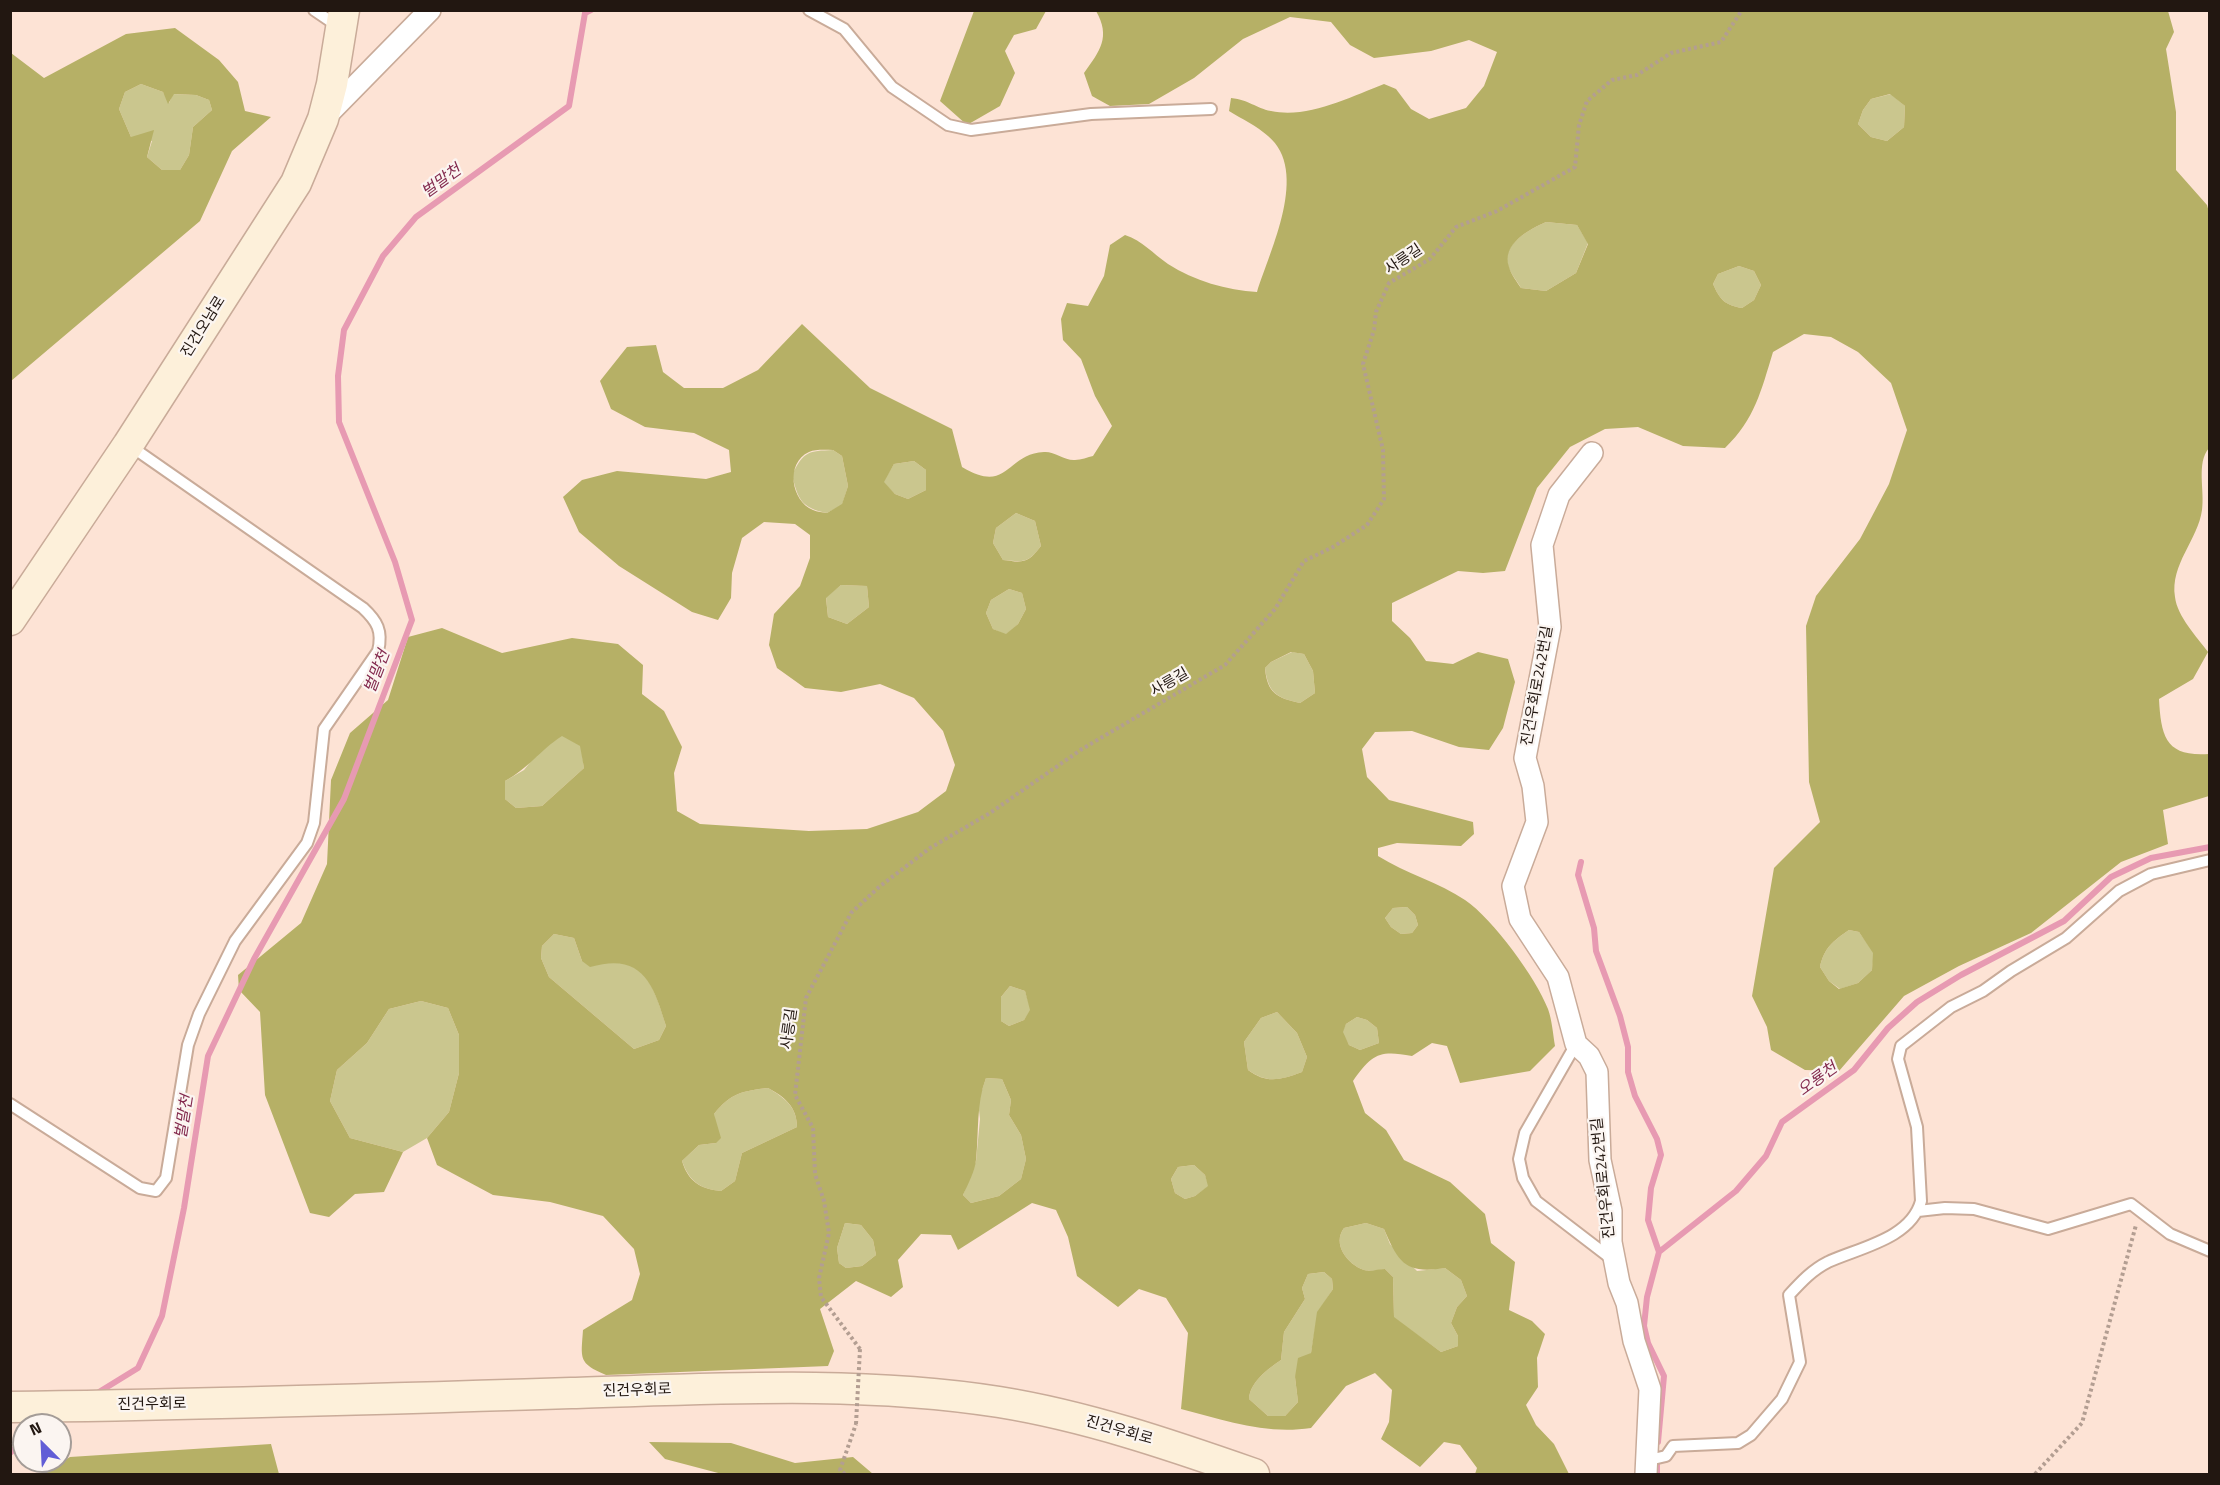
<!DOCTYPE html>
<html>
<head>
<meta charset="utf-8">
<style>
	body { margin:0 }
	#map { position:relative; width:2220px; height:1485px; overflow:hidden; background:#fde3d5; font-family:"Titillium Web",sans-serif }
	canvas { display:block }
	.frame { position:absolute; inset:0; border:12px solid #221711; pointer-events:none }
	.north { position:absolute; left:12px; top:1413px; width:60px; height:60px; box-sizing:border-box; background:#fbf5f1; border:2px solid #a49c97; border-radius:50%; rotate:336deg; font-size:16px; font-weight:700; line-height:24px; text-align:center; color:#221711 }
	.north::after { content:''; display:block; margin:auto; width:21px; height:27px; background:#615dd6; clip-path:polygon(50% 0,100% 100%,50% 72%,0 100%) }
</style>
</head>
<body>
<div id="map">
<canvas width="2220" height="1485"></canvas>
<div class="frame"></div>
<div class="north">N</div>
</div>
<script>
const g = document.querySelector('canvas').getContext('2d');
g.lineJoin = 'round';
function fillPath(path, color) {
  g.fillStyle = color;
  g.fill(path, 'evenodd');
}
function stroke(path, color, width, dash) {
  g.strokeStyle = color;
  g.lineWidth = width;
  g.lineCap = dash ? 'butt' : 'round';
  g.setLineDash(dash || []);
  g.stroke(path);
}
function write(font, color, halo, rows, align = 'center') {
  g.font = font + ' "Titillium Web","Noto Sans KR",sans-serif';
  g.lineWidth = 4.5;
  g.setLineDash([]);
  g.textBaseline = 'middle';
  g.strokeStyle = halo;
  g.fillStyle = color;
  for (const [text, x, y, turn = 0] of rows) {
    g.save();
    g.translate(x, y);
    g.rotate((+turn || 0) * Math.PI / 180);
    g.textAlign = isNaN(turn) ? turn : align;
    if (halo) g.strokeText(text, 0, 0);
    g.fillText(text, 0, 0);
    g.restore();
  }
}
fillPath(new Path2D(`
	M 141,84 L 163,92 L 169,103 L 173,94 L 196,95 L 209,100 L 212,110 L 193,127 L 189,155 L 180,170 L 162,170 L 147,157 L 152,141 L 131,137 L 119,109 L 125,92 Z
	M 1891,94 L 1905,106 L 1904,127 L 1887,141 L 1871,137 L 1858,124 L 1863,110 L 1871,99 Z
	M 1546,222 L 1577,225 L 1588,243 L 1576,273 L 1546,291 L 1521,288 C 1517,281 1511,274 1508,266 C 1501,244 1530,229 1546,222 Z
	M 1739,266 L 1754,271 L 1761,285 L 1754,300 L 1742,308 C 1725,305 1720,300 1713,284 L 1718,274 Z
	M 833,450 L 842,456 L 848,486 L 842,505 L 827,513 C 801,508 798,499 792,475 C 804,451 808,451 833,450 Z
	M 914,461 L 926,470 L 926,490 L 908,499 L 895,494 L 883,482 L 894,464 Z
	M 1016,513 L 1035,521 L 1041,546 C 1028,563 1025,562 1003,560 L 993,543 L 996,528 Z
	M 841,585 L 867,586 L 869,607 L 847,624 L 828,617 L 826,597 Z
	M 1009,589 L 1022,593 L 1026,609 L 1018,624 L 1006,635 L 993,629 L 986,613 L 991,600 Z
	M 1292,652 L 1304,654 L 1313,671 L 1315,693 L 1300,703 C 1277,698 1268,693 1265,668 L 1271,662 Z
	M 562,735 L 581,746 L 584,768 L 542,806 L 516,808 L 505,799 L 505,781 L 524,770 L 540,750 Z
	M 1407,907 L 1415,915 L 1418,925 L 1412,933 L 1401,934 L 1391,927 L 1385,918 L 1393,908 Z
	M 1849,930 L 1859,932 L 1874,953 L 1872,970 L 1858,983 L 1840,989 L 1829,981 L 1820,967 C 1824,948 1833,941 1849,930 Z
	M 554,934 L 574,938 L 582,961 C 594,961 623,960 633,965 C 651,974 661,1009 666,1026 L 659,1040 L 634,1049 L 549,977 L 541,958 L 542,946 Z
	M 1010,986 L 1025,991 L 1031,1010 L 1024,1020 L 1009,1026 L 1001,1021 L 1001,997 Z
	M 421,1001 L 448,1008 L 459,1035 L 459,1073 L 449,1112 L 427,1138 L 403,1152 L 350,1138 L 330,1101 L 337,1070 L 367,1043 L 389,1009 Z
	M 1277,1012 L 1297,1033 L 1307,1057 L 1302,1072 C 1280,1080 1268,1084 1248,1070 L 1244,1042 L 1261,1018 Z
	M 1357,1017 L 1367,1020 L 1377,1028 L 1379,1043 L 1360,1050 L 1349,1045 L 1342,1032 L 1346,1024 Z
	M 986,1078 L 1002,1079 L 1011,1100 L 1009,1115 L 1021,1135 L 1026,1159 L 1021,1179 L 999,1196 L 971,1203 L 963,1195 L 976,1161 L 980,1119 L 978,1102 Z
	M 768,1088 C 785,1098 797,1107 797,1127 L 742,1153 L 735,1181 L 721,1191 C 700,1189 689,1181 682,1161 L 699,1145 L 716,1143 L 714,1114 C 731,1093 742,1091 768,1088 Z
	M 1194,1165 L 1205,1175 L 1209,1186 L 1195,1196 L 1185,1199 L 1175,1193 L 1171,1179 L 1178,1167 Z
	M 845,1223 L 861,1225 L 873,1240 L 876,1255 L 862,1266 L 846,1268 L 839,1263 L 837,1248 Z
	M 1366,1223 L 1384,1229 L 1390,1244 L 1417,1271 L 1445,1268 L 1461,1280 L 1467,1296 L 1457,1307 L 1451,1323 L 1458,1336 L 1458,1346 L 1441,1352 L 1394,1318 L 1393,1277 L 1385,1269 C 1379,1270 1370,1272 1364,1270 C 1347,1264 1332,1244 1344,1228 Z
	M 1324,1272 L 1332,1279 L 1333,1289 L 1318,1312 L 1311,1353 L 1295,1377 L 1298,1402 L 1285,1416 L 1268,1416 L 1249,1399 C 1250,1382 1268,1369 1281,1360 L 1284,1332 L 1305,1299 L 1302,1288 L 1308,1274 Z`), '#cac68e');
fillPath(new Path2D(`
	M 974,11 L 1046,11 L 1036,29 L 1014,35 L 1005,51 L 1015,73 L 1000,106 L 967,125 L 940,101 Z
	M 1096,11 L 2168,11 L 2174,32 L 2166,49 L 2176,112 L 2176,170 L 2207,205 L 2210,216 L 2209,448 C 2196,463 2205,491 2202,510 C 2198,540 2170,564 2175,597 C 2177,616 2197,637 2208,652 L 2193,679 L 2159,699 C 2161,737 2166,757 2209,754 L 2209,796 L 2163,810 L 2168,844 L 2121,862 L 2031,933 L 1959,966 L 1904,996 L 1839,1071 L 1805,1070 L 1771,1050 L 1767,1027 L 1752,996 L 1774,868 L 1820,822 L 1809,782 L 1806,626 L 1816,596 L 1860,539 L 1889,484 L 1907,430 L 1891,383 L 1858,352 L 1831,337 L 1804,334 L 1773,352 C 1761,391 1755,419 1725,448 L 1683,446 L 1638,427 L 1605,429 L 1570,447 L 1537,488 L 1505,571 L 1483,573 L 1458,571 L 1392,603 L 1392,621 L 1410,638 L 1426,661 L 1453,664 L 1478,652 L 1508,659 L 1515,682 L 1503,728 L 1489,750 L 1459,747 L 1412,731 L 1375,732 L 1362,749 L 1367,777 L 1389,800 L 1473,822 L 1474,834 L 1461,846 L 1397,843 L 1378,848 L 1378,856 C 1405,873 1440,883 1465,900 C 1493,919 1536,978 1548,1009 C 1552,1020 1553,1034 1555,1046 L 1530,1071 L 1460,1083 L 1447,1046 L 1432,1043 L 1412,1056 C 1379,1050 1372,1054 1353,1081 L 1365,1113 L 1386,1130 L 1404,1160 L 1450,1182 L 1485,1214 L 1491,1243 L 1515,1262 L 1509,1310 L 1532,1321 L 1545,1334 L 1537,1358 L 1538,1387 L 1526,1405 L 1536,1425 L 1554,1444 L 1569,1474 L 1475,1474 L 1477,1468 L 1460,1445 L 1444,1442 L 1420,1467 L 1381,1439 L 1389,1422 L 1392,1390 L 1375,1373 L 1346,1386 L 1311,1428 C 1265,1435 1224,1420 1181,1409 L 1188,1333 L 1166,1298 L 1139,1289 L 1118,1307 L 1077,1276 L 1068,1237 L 1056,1210 L 1032,1203 L 958,1250 L 951,1235 L 921,1234 L 898,1260 L 903,1287 L 891,1297 L 856,1281 L 820,1309 L 834,1351 L 828,1366 L 606,1375 C 578,1363 581,1359 583,1330 L 632,1300 L 640,1274 L 634,1249 L 603,1216 L 550,1202 L 493,1195 L 437,1165 L 427,1138 L 449,1112 L 459,1073 L 459,1035 L 448,1008 L 421,1001 L 389,1009 L 367,1043 L 337,1070 L 330,1101 L 350,1138 L 403,1152 L 384,1192 L 355,1194 L 329,1217 L 310,1213 L 265,1095 L 260,1012 L 239,990 L 238,975 L 301,923 L 327,864 L 331,780 L 350,733 L 388,700 L 408,637 L 442,628 L 502,653 L 572,638 L 618,644 L 643,665 L 642,694 L 664,711 L 682,747 L 674,773 L 677,811 L 700,824 L 809,831 L 867,829 L 918,812 L 946,791 L 955,765 L 943,731 L 914,698 L 880,684 L 841,692 L 805,688 L 777,668 L 769,645 L 774,614 L 800,586 L 810,558 L 810,535 L 795,524 L 764,522 L 742,538 L 732,573 L 731,598 L 718,620 L 692,612 L 619,566 L 579,532 L 563,497 L 582,480 L 617,471 L 706,479 L 731,472 L 729,450 L 694,433 L 645,427 L 611,409 L 600,381 L 627,347 L 656,345 L 663,372 L 684,388 L 723,388 L 758,370 L 802,324 L 870,388 L 952,429 L 962,467 C 1009,495 1005,454 1044,452 C 1054,451 1065,461 1075,460 C 1081,460 1088,457 1093,456 L 1112,426 L 1095,396 L 1081,359 L 1063,340 L 1061,319 L 1067,303 L 1088,306 L 1104,276 L 1110,245 L 1125,235 C 1143,241 1152,253 1168,264 C 1194,281 1227,290 1257,292 C 1270,250 1310,171 1268,136 C 1257,126 1242,119 1229,111 L 1231,98 C 1250,100 1255,108 1271,111 C 1308,119 1350,97 1384,84 L 1396,89 L 1411,109 L 1429,119 L 1466,108 L 1484,86 L 1497,52 L 1469,40 L 1431,51 L 1374,58 L 1350,45 L 1331,22 L 1290,17 L 1243,39 L 1194,78 L 1149,104 L 1110,106 L 1092,96 L 1084,73 C 1100,51 1111,37 1096,11 ZM 1890,94 L 1905,106 L 1904,127 L 1887,141 L 1871,137 L 1858,124 L 1863,110 L 1871,99 ZM 1546,222 L 1577,225 L 1588,244 L 1576,273 L 1546,291 L 1521,288 C 1517,282 1511,274 1509,267 C 1501,244 1530,229 1546,222 ZM 1739,266 L 1754,271 L 1761,285 L 1754,300 L 1742,308 C 1725,305 1720,300 1713,284 L 1718,274 ZM 833,450 L 842,456 L 848,486 L 842,504 L 827,513 C 823,512 817,512 813,510 C 791,501 785,463 809,452 C 816,449 826,450 833,450 ZM 914,461 L 926,470 L 926,490 L 908,499 L 895,494 L 884,482 L 894,464 ZM 1016,513 L 1035,521 L 1041,546 C 1028,563 1024,563 1003,560 L 993,543 L 996,528 ZM 841,585 L 867,586 L 869,607 L 847,624 L 828,617 L 826,598 ZM 1009,589 L 1022,593 L 1026,609 L 1018,624 L 1006,634 L 993,629 L 986,613 L 991,600 ZM 1291,652 L 1304,654 L 1313,671 L 1315,693 L 1300,703 C 1277,698 1267,693 1265,668 L 1271,662 ZM 562,736 L 580,746 L 584,768 L 542,806 L 516,808 L 505,799 L 505,781 C 529,768 539,751 562,736 ZM 1407,907 L 1415,915 L 1418,925 L 1412,933 L 1401,934 L 1391,927 L 1385,918 L 1393,908 ZM 1849,930 L 1859,932 L 1873,953 L 1872,970 L 1858,983 L 1839,989 L 1829,981 L 1820,967 C 1824,948 1833,941 1849,930 ZM 554,934 L 574,938 L 582,961 L 590,967 C 642,952 653,983 666,1026 L 659,1040 L 634,1049 L 549,977 L 541,958 L 542,946 ZM 1010,986 L 1025,991 L 1030,1010 L 1024,1020 L 1009,1026 L 1001,1021 L 1001,997 ZM 1277,1012 L 1297,1033 L 1307,1057 L 1302,1072 C 1280,1080 1267,1084 1248,1070 L 1244,1042 L 1261,1018 ZM 1357,1017 L 1367,1020 L 1377,1028 L 1379,1043 L 1360,1050 L 1349,1045 L 1343,1032 L 1346,1024 ZM 986,1078 L 1002,1079 L 1011,1100 L 1009,1115 L 1021,1135 L 1026,1159 L 1021,1179 L 999,1196 L 971,1203 L 963,1195 C 968,1184 975,1171 976,1160 C 979,1132 976,1104 986,1078 ZM 768,1088 C 785,1097 797,1107 797,1127 L 742,1153 L 735,1181 L 721,1191 C 700,1189 688,1181 682,1161 L 699,1145 L 716,1143 L 721,1138 L 714,1114 C 731,1093 742,1091 768,1088 ZM 1194,1165 L 1205,1175 L 1208,1186 L 1195,1196 L 1185,1199 L 1175,1193 L 1171,1179 L 1178,1167 ZM 845,1223 L 861,1225 L 873,1240 L 876,1255 L 862,1266 L 846,1268 L 839,1263 L 837,1248 ZM 1366,1223 L 1384,1229 C 1399,1264 1406,1274 1445,1268 L 1461,1280 L 1467,1296 L 1457,1307 L 1451,1323 L 1458,1336 L 1458,1346 L 1441,1352 L 1394,1317 L 1393,1277 L 1385,1269 C 1379,1269 1370,1272 1364,1270 C 1347,1264 1332,1244 1344,1228 ZM 1324,1272 L 1332,1279 L 1333,1289 L 1317,1312 L 1311,1353 L 1298,1358 L 1295,1377 L 1298,1402 L 1285,1416 L 1268,1416 L 1249,1399 C 1250,1382 1268,1369 1281,1360 L 1284,1332 L 1305,1299 L 1302,1288 L 1308,1274 Z
	M 175,28 L 219,60 L 238,82 L 245,111 L 271,117 L 232,151 L 200,221 L 11,381 L 11,53 L 44,78 L 126,34 ZM 141,84 L 163,92 L 168,104 L 174,94 L 196,95 L 209,100 L 212,110 L 193,127 L 189,155 L 180,170 L 162,170 L 147,157 L 154,130 L 131,137 L 119,109 L 125,92 Z
	M 649,1442 L 731,1443 L 795,1463 L 853,1457 L 873,1474 L 722,1474 L 665,1459 Z
	M 271,1444 L 279,1474 L 42,1474 L 70,1457 Z`), '#b6b066');
stroke(new Path2D(`
	M 1581,862 L 1578,875 L 1594,928 L 1596,951 L 1620,1016 L 1628,1047 L 1628,1072 L 1635,1096 L 1657,1139 L 1661,1155 L 1651,1188 L 1648,1220 L 1659,1252
	M 99,1392 L 138,1368 L 162,1316 L 184,1208 L 208,1056 L 254,959 L 344,799 L 412,620 L 395,562 L 339,422 L 338,376 L 344,330 L 383,256 L 416,217 L 569,106 L 585,13 L 591,10
	M 1658,1442 L 1664,1376 L 1648,1343 L 1644,1326 L 1647,1297 L 1659,1252 L 1736,1191 L 1766,1156 L 1782,1122 L 1854,1070 L 1888,1028 L 1917,1002 L 1961,975 L 2064,921 L 2111,877 L 2151,858 L 2210,847
	M 10,1453 L 24,1441
	M 1657,1474 L 1657,1456`), '#e79ab2', 6);
const service = new Path2D(`
	M 314,10 L 339,27
	M 809,10 L 844,29 L 892,87 L 948,125 L 971,130 L 1091,114 L 1211,109
	M 1576,1044 L 1525,1133 L 1519,1159 L 1523,1178 L 1536,1201 L 1613,1260
	M 10,1104 L 140,1188 L 156,1191 L 166,1178 L 188,1045 L 199,1014 L 235,941 L 307,843 L 314,823 L 324,729 L 378,651 C 383,631 377,621 363,608 L 129,445
	M 1918,1211 L 1945,1208 L 1974,1209 L 2048,1229 L 2131,1204 L 2170,1234 L 2210,1251
	M 1649,1460 L 1666,1456 L 1673,1446 L 1738,1443 L 1751,1435 L 1782,1399 L 1800,1362 L 1789,1295 C 1801,1282 1812,1270 1828,1262 C 1858,1248 1911,1239 1921,1201 L 1917,1127 L 1898,1059 L 1901,1046 L 1951,1007 L 1983,991 L 2011,971 L 2066,938 L 2119,891 L 2151,874 L 2210,860`);
const minor = new Path2D(`
	M 323,119 L 430,10
	M 1592,453 L 1559,495 L 1542,545 L 1550,627 L 1525,758 L 1533,786 L 1537,822 L 1513,886 L 1520,919 L 1558,977 L 1576,1044 L 1589,1056 L 1597,1072 L 1600,1160 L 1611,1211 L 1611,1242 L 1619,1283 L 1627,1303 L 1634,1341 L 1650,1389 L 1646,1474`);
const secondary = new Path2D(`
	M 10,620 L 128,445 L 296,183 L 323,119 L 332,84 L 344,10
	M 10,1407 C 197,1405 384,1399 571,1393 C 712,1389 860,1380 999,1402 C 1086,1416 1171,1445 1254,1474`);
stroke(service, '#c9ab99', 14);
stroke(minor, '#c9ab99', 24);
stroke(secondary, '#c9ab99', 33);
stroke(new Path2D(`
	M 860,1349 L 821,1297 L 819,1278 L 829,1233 L 824,1201 L 815,1174 L 813,1128 L 795,1095 L 806,998 L 851,913 L 879,887 L 930,848 L 990,813 L 1082,749 L 1225,665 L 1275,609 L 1304,561 L 1333,547 L 1367,525 L 1384,499 L 1383,450 L 1363,364 L 1374,330 L 1376,312 L 1389,283 L 1430,259 L 1456,227 L 1497,211 L 1575,167 L 1579,125 L 1587,101 L 1612,80 L 1637,75 L 1671,53 L 1721,42 L 1742,10
	M 845,1474 L 840,1470 L 856,1424
	M 2035,1474 L 2082,1423 L 2136,1225`), '#b39e92', 4, [3, 3]);
stroke(service, '#fff', 10);
stroke(minor, '#fff', 21);
stroke(secondary, '#fdf0da', 30);
stroke(new Path2D(`
	M 856,1424 L 860,1349`), '#b39e92', 4, [3, 3]);
write('15px', '#221711', '#fbf5f1', [
	["사릉길",1404,260,-34],
	["진건오남로",204,327,-58],
	["사릉길",1170,683,-30],
	["진건우회로242번길",1538,686,-80],
	["사릉길",790,1029,-82],
	["진건우회로242번길",1604,1178,-96],
	["진건우회로",637,1391,-2],
	["진건우회로",152,1405,-1],
	["진건우회로",1119,1431,16]
]);
write('italic 16px', '#832a4e', '#fbf5f1', [
	["벌말천",442,182,-36],
	["벌말천",378,672,-69],
	["오룡천",1818,1080,-36],
	["벌말천",185,1117,-81]
]);
</script>
</body>
</html>
